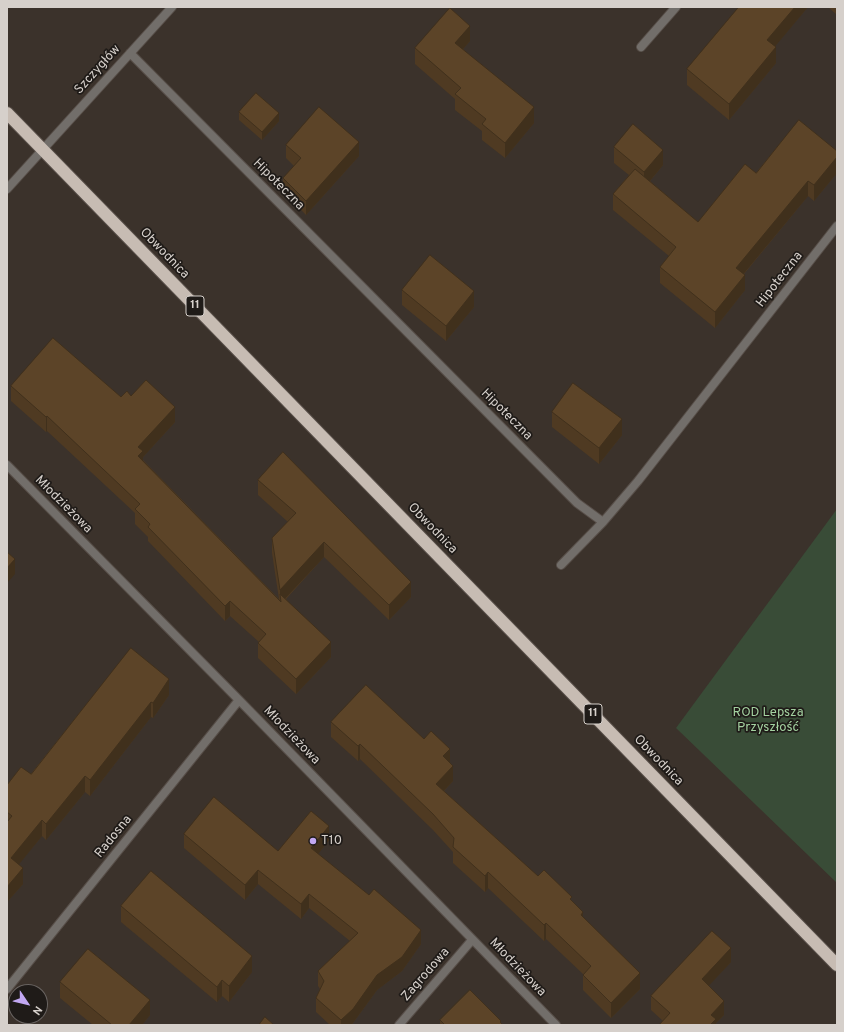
<!DOCTYPE html>
<html>
<head>
<meta charset="utf-8">
<style>
	body { margin:0 }
	#map { position:relative; width:844px; height:1032px; overflow:hidden; background:#3b322b; font-family:Overpass,sans-serif }
	canvas { display:block }
	.frame { position:absolute; inset:0; border:8px solid #d6d0cb; pointer-events:none }
	.north { position:absolute; left:8px; top:984px; width:40px; height:40px; box-sizing:border-box; background:#1f1b18; border:1px solid #686360; border-radius:50%; rotate:125deg; font-size:11px; font-weight:700; line-height:16px; text-align:center; color:#d6d0cb }
	.north::after { content:''; display:block; margin:auto; width:14px; height:18px; background:#c2a8f2; clip-path:polygon(50% 0,100% 100%,50% 72%,0 100%) }
</style>
</head>
<body>
<div id="map">
<canvas width="844" height="1032"></canvas>
<div class="frame"></div>
<div class="north">N</div>
</div>
<script>
const g = document.querySelector('canvas').getContext('2d');
g.lineJoin = 'round';
function fillPath(path, color) {
  g.fillStyle = color;
  g.fill(path, 'evenodd');
}
function stroke(path, color, width, dash) {
  g.strokeStyle = color;
  g.lineWidth = width;
  g.lineCap = dash ? 'butt' : 'round';
  g.setLineDash(dash || []);
  g.stroke(path);
}
function write(font, color, halo, rows, align = 'center') {
  g.font = font + ' Overpass,sans-serif';
  g.lineWidth = 3.5;
  g.setLineDash([]);
  g.textBaseline = 'middle';
  g.strokeStyle = halo;
  g.fillStyle = color;
  for (const [text, x, y, turn = 0] of rows) {
    g.save();
    g.translate(x, y);
    g.rotate((+turn || 0) * Math.PI / 180);
    g.textAlign = isNaN(turn) ? turn : align;
    if (halo) g.strokeText(text, 0, 0);
    g.fillText(text, 0, 0);
    g.restore();
  }
}
fillPath(new Path2D(`
	M 837,509 L 837,883 L 676,728 Z`), '#394c37');
const street = new Path2D(`
	M 641,47 L 676,7
	M 130,53 L 577,503 L 603,522 L 638,481 L 837,226
	M 7,189 L 172,7
	M 7,465 L 239,700 L 556,1025
	M 561,565 L 603,522
	M 7,989 L 239,700
	M 399,1025 L 472,940`);
const highway = new Path2D(`
	M 7,113 L 837,965`);
stroke(street, '#574e48', 10);
stroke(highway, '#574e48', 14);
stroke(street, '#726e6a', 8);
stroke(highway, '#c7bcb3', 12);
fillPath(new Path2D(`
	M 739,7 L 808,7 L 775,46 L 776,63 L 729,120 L 687,85 L 687,69 Z
	M 828,7 L 837,7 L 837,15 Z
	M 470,41 L 463,49 L 534,123 L 505,158 L 482,140 L 482,131 L 455,110 L 455,99 L 415,64 L 415,48 Z
	M 239,112 L 279,121 L 262,140 L 239,120 Z
	M 286,145 L 359,156 L 306,215 L 283,191 L 283,178 L 294,166 L 286,158 Z
	M 614,147 L 663,165 L 650,181 L 698,222 L 756,173 L 837,151 L 837,173 L 814,201 L 808,196 L 744,274 L 745,290 L 715,328 L 660,283 L 660,267 L 669,256 L 613,210 L 613,194 L 629,175 L 614,163 Z
	M 402,290 L 474,307 L 446,341 L 402,305 Z
	M 11,386 L 121,397 L 131,396 L 175,422 L 143,457 L 143,460 L 279,599 L 272,553 L 272,538 L 288,522 L 258,495 L 258,480 L 411,597 L 389,620 L 324,557 L 286,599 L 331,657 L 296,694 L 258,658 L 258,643 L 259,642 L 230,616 L 225,621 L 148,541 L 148,537 L 135,524 L 135,513 L 47,431 L 46,432 L 11,401 Z
	M 552,412 L 622,435 L 599,464 L 552,427 Z
	M 131,648 L 169,695 L 153,718 L 151,717 L 90,796 L 85,792 L 46,840 L 42,836 L 18,865 L 23,884 L 7,902 L 7,785 L 31,774 Z
	M 331,722 L 424,739 L 450,762 L 453,781 L 444,791 L 538,876 L 572,901 L 583,918 L 640,989 L 611,1018 L 583,990 L 583,974 L 546,939 L 544,941 L 488,888 L 485,892 L 453,863 L 453,852 L 433,830 L 360,759 L 358,761 L 331,737 Z
	M 184,834 L 278,851 L 329,840 L 318,854 L 421,944 L 402,971 L 377,990 L 353,1023 L 351,1025 L 330,1025 L 316,1012 L 316,998 L 320,989 L 318,986 L 318,971 L 350,941 L 309,908 L 301,919 L 258,884 L 245,900 L 184,848 Z
	M 121,906 L 252,972 L 229,1002 L 222,996 L 217,1002 L 121,922 Z
	M 731,962 L 708,986 L 724,1015 L 716,1023 L 716,1025 L 663,1021 L 651,1010 L 651,996 Z
	M 60,982 L 150,1015 L 142,1025 L 93,1025 L 60,998 Z
	M 440,1020 L 501,1024 L 503,1025 L 440,1025 Z`), '#4f3a22');
fillPath(new Path2D(`
	M 795,7 L 808,7 L 767,56 L 767,40 Z
	M 470,26 L 470,41 L 455,58 L 455,43 Z
	M 776,47 L 776,63 L 729,120 L 729,104 Z
	M 534,107 L 534,123 L 505,158 L 505,143 Z
	M 279,113 L 279,121 L 262,140 L 262,132 Z
	M 359,142 L 359,156 L 306,215 L 306,201 Z
	M 663,150 L 663,165 L 644,188 L 644,172 Z
	M 837,157 L 837,173 L 814,201 L 814,185 Z
	M 808,181 L 808,196 L 736,283 L 736,268 Z
	M 745,275 L 745,290 L 715,328 L 715,312 Z
	M 474,291 L 474,307 L 446,341 L 446,326 Z
	M 175,407 L 175,422 L 143,457 L 143,466 L 138,471 L 138,447 Z
	M 47,416 L 47,431 L 46,432 L 46,417 Z
	M 622,419 L 622,435 L 599,464 L 599,448 Z
	M 324,542 L 324,557 L 281,603 L 280,594 L 280,605 L 280,590 Z
	M 15,559 L 15,574 L 7,583 L 7,568 Z
	M 411,582 L 411,597 L 389,620 L 389,605 Z
	M 230,601 L 230,616 L 225,621 L 225,606 Z
	M 331,642 L 331,657 L 296,694 L 296,679 Z
	M 169,679 L 169,695 L 153,718 L 153,703 Z
	M 151,702 L 151,717 L 90,796 L 90,780 Z
	M 360,744 L 360,759 L 358,761 L 358,746 Z
	M 450,749 L 450,765 L 443,756 Z
	M 453,766 L 453,781 L 436,799 L 436,784 Z
	M 85,776 L 85,792 L 46,840 L 46,824 Z
	M 42,820 L 42,836 L 11,874 L 11,858 Z
	M 329,826 L 329,840 L 311,863 L 311,848 Z
	M 23,868 L 23,884 L 7,902 L 7,887 Z
	M 258,870 L 258,884 L 245,900 L 245,885 Z
	M 488,872 L 488,888 L 485,892 L 485,876 Z
	M 309,894 L 309,908 L 301,919 L 301,904 Z
	M 583,912 L 583,928 L 581,915 Z
	M 546,923 L 546,939 L 544,941 L 544,925 Z
	M 421,930 L 421,944 L 402,971 L 377,990 L 353,1023 L 351,1025 L 341,1025 L 341,1020 L 377,975 Z
	M 731,948 L 731,962 L 702,993 L 702,979 Z
	M 252,956 L 252,972 L 229,1002 L 229,986 Z
	M 640,973 L 640,989 L 611,1018 L 611,1003 Z
	M 222,980 L 222,996 L 217,1002 L 217,987 Z
	M 150,1000 L 150,1015 L 142,1025 L 129,1025 Z
	M 724,1001 L 724,1015 L 716,1023 L 716,1025 L 710,1025 L 711,1015 Z`), '#40301c');
const building = new Path2D(`
	M 739,7 L 795,7 L 767,40 L 776,47 L 729,104 L 687,69 Z
	M 450,8 L 470,26 L 455,43 L 534,107 L 505,143 L 482,124 L 486,119 L 455,94 L 461,88 L 415,48 Z
	M 256,93 L 279,113 L 262,132 L 239,112 Z
	M 319,107 L 359,142 L 306,201 L 283,178 L 301,158 L 286,145 Z
	M 799,120 L 837,151 L 837,157 L 814,185 L 808,181 L 736,268 L 745,275 L 715,312 L 660,267 L 676,247 L 613,194 L 635,169 L 698,222 L 745,164 L 756,173 Z
	M 633,124 L 663,150 L 644,172 L 614,147 Z
	M 430,255 L 474,291 L 446,326 L 402,290 Z
	M 53,338 L 121,397 L 127,391 L 131,396 L 146,380 L 175,407 L 138,447 L 143,451 L 138,456 L 281,602 L 280,594 L 331,642 L 296,679 L 258,643 L 266,634 L 230,601 L 225,606 L 148,527 L 150,524 L 135,509 L 140,504 L 47,416 L 46,417 L 11,386 Z
	M 573,383 L 622,419 L 599,448 L 552,412 Z
	M 283,452 L 411,582 L 389,605 L 324,542 L 280,590 L 272,538 L 296,513 L 258,480 Z
	M 7,552 L 15,559 L 7,568 Z
	M 131,648 L 169,679 L 153,703 L 151,702 L 90,780 L 85,776 L 46,824 L 42,820 L 11,858 L 23,868 L 7,887 L 7,822 L 12,816 L 7,812 L 7,785 L 21,767 L 31,774 Z
	M 366,685 L 424,739 L 431,731 L 450,749 L 443,756 L 453,766 L 436,784 L 538,876 L 544,870 L 572,897 L 570,899 L 583,912 L 581,915 L 640,973 L 611,1003 L 583,975 L 591,966 L 546,923 L 544,925 L 488,872 L 485,876 L 453,847 L 454,838 L 433,814 L 360,744 L 358,746 L 331,722 Z
	M 214,797 L 278,851 L 311,811 L 329,826 L 311,848 L 369,895 L 374,889 L 421,930 L 402,957 L 377,975 L 353,1009 L 341,1020 L 316,998 L 324,981 L 318,971 L 358,933 L 309,894 L 301,904 L 258,870 L 245,885 L 184,834 Z
	M 151,871 L 252,956 L 229,986 L 222,980 L 217,987 L 121,906 Z
	M 712,931 L 731,948 L 702,979 L 724,1001 L 711,1015 L 716,1019 L 710,1025 L 659,1025 L 670,1013 L 651,996 Z
	M 88,949 L 150,1000 L 129,1025 L 112,1025 L 60,982 Z
	M 470,990 L 501,1021 L 500,1022 L 503,1025 L 445,1025 L 440,1020 Z
	M 265,1017 L 274,1025 L 259,1025 Z
	M 28,1021 L 33,1025 L 25,1025 Z`);
fillPath(building, '#5c4428');
stroke(building, '#40301c', 1);
for (const [x, y, r, color] of [
	[313,841,4,"#c2a8f2"]
]) {
  const dot = new Path2D();
  dot.arc(x, y, r, 0, 2 * Math.PI);
  g.fillStyle = color;
  g.fill(dot);
  stroke(dot, '#1f1b18', 1.5);
}
for (const [x, y, w] of [
	[195,306,18],
	[593,714,18]
]) {
  const box = new Path2D();
  box.roundRect(x - w / 2, y - 10, w, 20, 3);
  g.fillStyle = '#1f1b18';
  g.fill(box);
  stroke(box, '#d6d0cb', 1);
}
write('bold 12px', '#d6d0cb', null, [
	["11",195,306],
	["11",593,714]
]);
write('13px', '#d6d0cb', '#1f1b18', [
	["Szczygłów",98,70,-48],
	["Hipoteczna",278,185,45],
	["Obwodnica",164,254,46],
	["Hipoteczna",780,280,-52],
	["Hipoteczna",506,415,45],
	["Młodzieżowa",63,505,45],
	["Obwodnica",432,529,46],
	["Młodzieżowa",291,736,46],
	["Obwodnica",658,761,46],
	["Radosna",114,837,-51],
	["Młodzieżowa",517,968,46],
	["Zagrodowa",426,975,-49]
]);
write('13px', '#a4d2a1', '#1f1b18', [
	["ROD Lepsza",768,713],
	["Przyszłość",768,728]
]);
write('13px', '#d6d0cb', '#1f1b18', [
	["T10",321,841]
], 'left');
</script>
</body>
</html>
